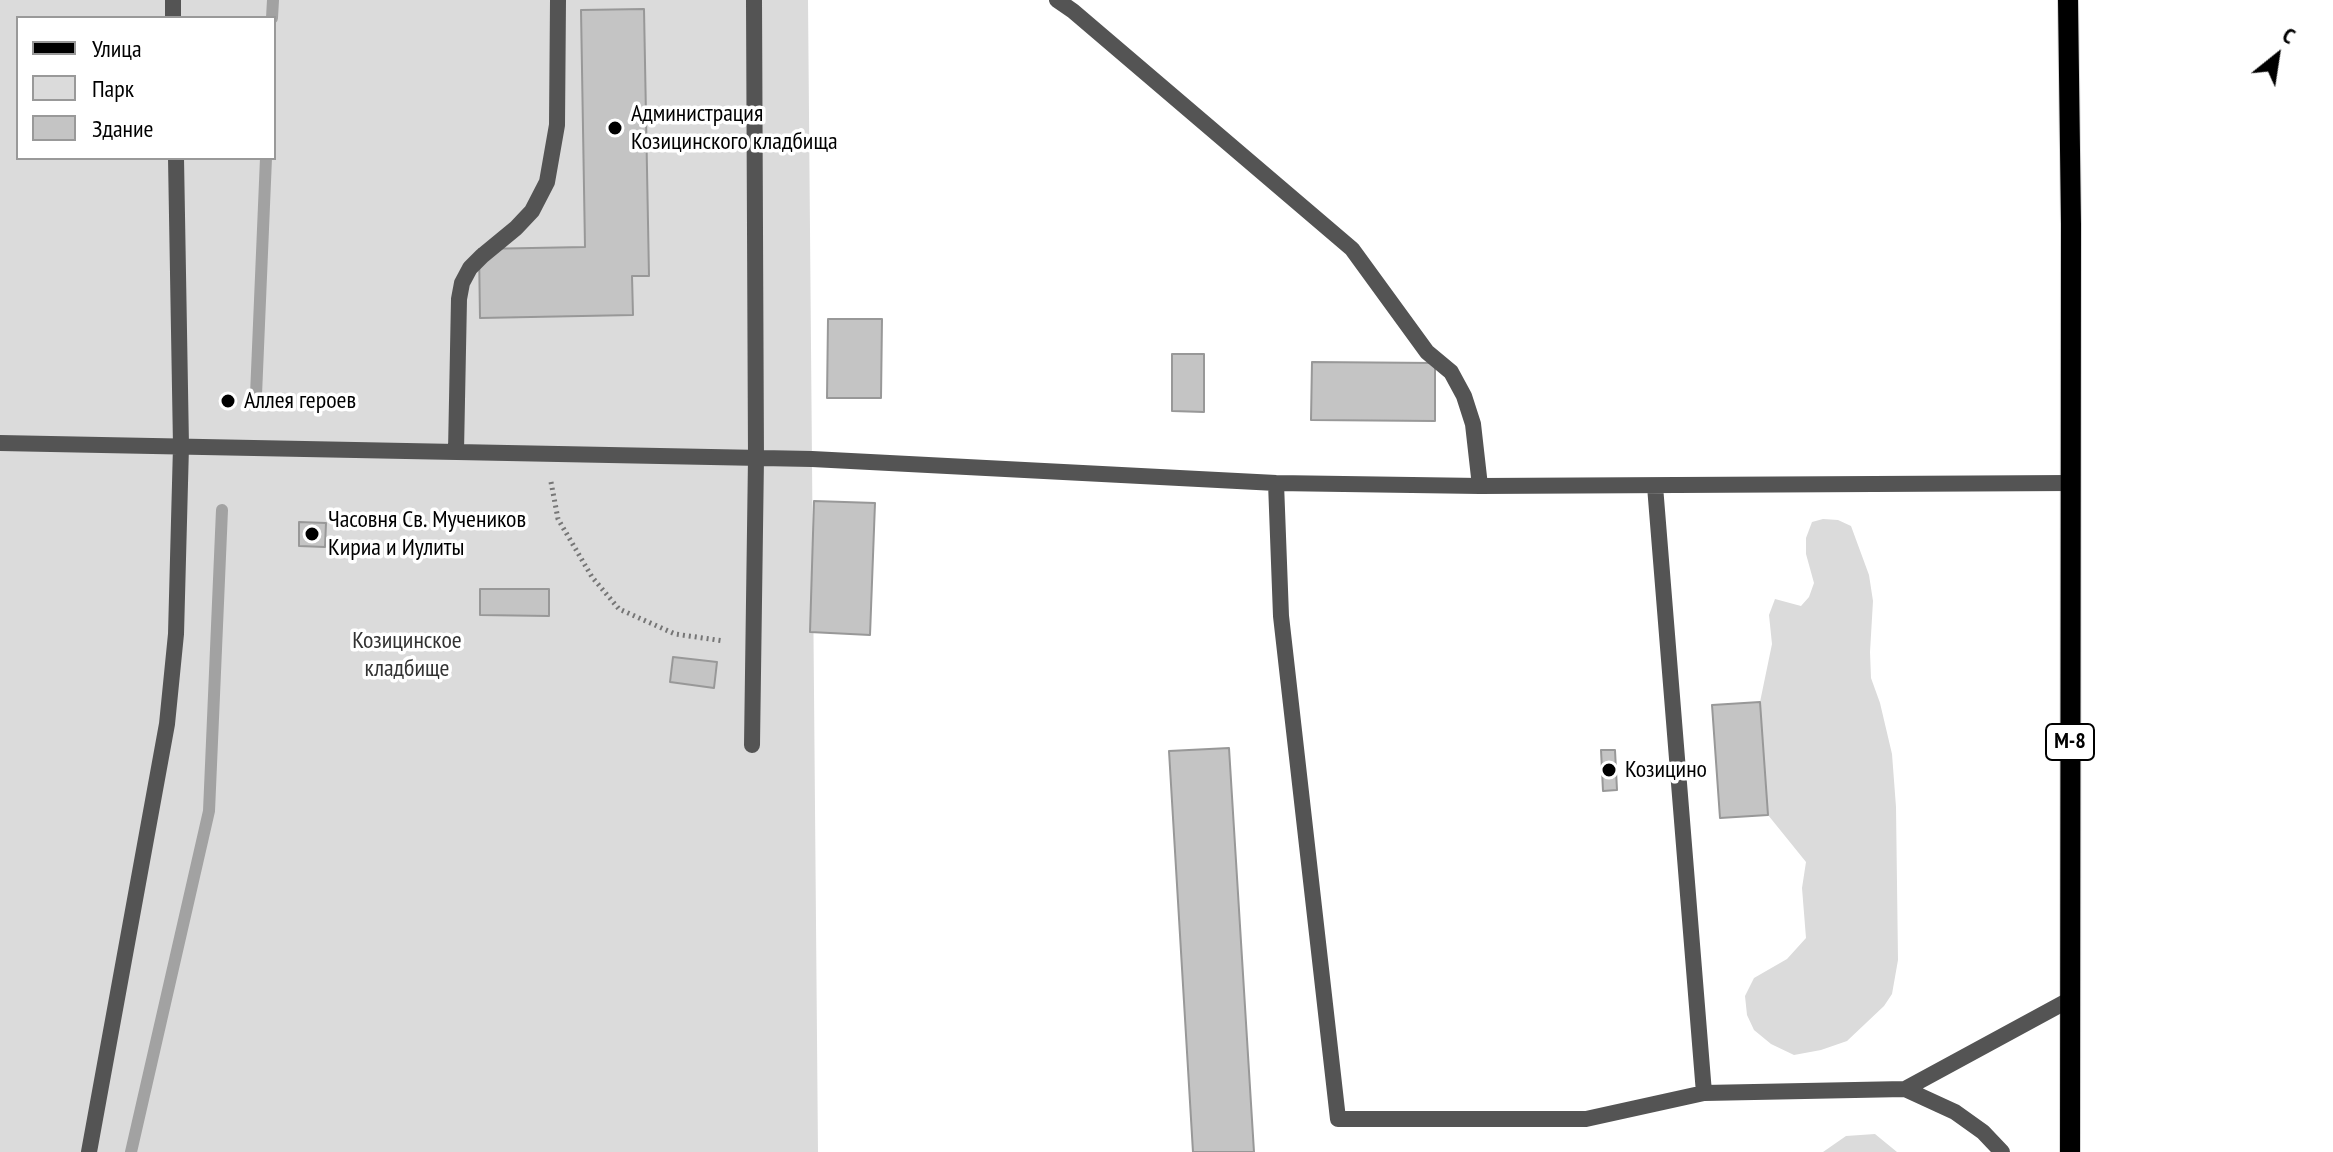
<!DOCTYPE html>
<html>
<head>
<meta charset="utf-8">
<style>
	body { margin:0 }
	#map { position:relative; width:2333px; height:1152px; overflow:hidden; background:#fff; font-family:"PT Sans Narrow",sans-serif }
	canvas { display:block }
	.legend { position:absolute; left:16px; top:16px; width:260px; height:144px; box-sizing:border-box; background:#fff; border:2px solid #999; margin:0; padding:10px 14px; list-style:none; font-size:24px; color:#000 }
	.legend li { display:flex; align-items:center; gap:16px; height:40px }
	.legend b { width:40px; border:2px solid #999 }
	.north { position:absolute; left:2237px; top:16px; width:80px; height:80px; -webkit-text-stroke:6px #fff; paint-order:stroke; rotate:30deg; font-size:22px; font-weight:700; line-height:32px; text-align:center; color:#000 }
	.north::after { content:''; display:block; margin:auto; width:28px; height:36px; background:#000; clip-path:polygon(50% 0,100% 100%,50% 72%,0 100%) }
</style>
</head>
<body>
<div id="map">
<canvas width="2333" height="1152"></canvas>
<ul class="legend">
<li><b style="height:10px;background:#000"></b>Улица</li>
<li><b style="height:22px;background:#dbdbdb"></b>Парк</li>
<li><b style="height:22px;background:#c4c4c4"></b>Здание</li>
</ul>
<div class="north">С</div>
</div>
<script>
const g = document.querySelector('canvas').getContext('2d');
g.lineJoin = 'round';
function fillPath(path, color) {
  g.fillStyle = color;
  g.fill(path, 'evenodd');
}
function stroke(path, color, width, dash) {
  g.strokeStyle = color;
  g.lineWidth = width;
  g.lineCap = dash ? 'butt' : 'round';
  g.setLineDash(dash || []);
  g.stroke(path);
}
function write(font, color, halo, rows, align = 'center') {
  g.font = font + ' "PT Sans Narrow",sans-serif';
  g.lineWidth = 7;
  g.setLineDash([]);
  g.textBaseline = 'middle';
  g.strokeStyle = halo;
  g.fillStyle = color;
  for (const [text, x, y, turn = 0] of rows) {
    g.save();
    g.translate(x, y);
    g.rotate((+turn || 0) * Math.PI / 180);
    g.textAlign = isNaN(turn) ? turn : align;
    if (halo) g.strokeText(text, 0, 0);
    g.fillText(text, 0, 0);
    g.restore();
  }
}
fillPath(new Path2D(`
	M 0,0 L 808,0 L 818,1152 L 0,1152 ZM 18,18 L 274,18 L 274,158 L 18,158 Z
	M 1823,519 L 1838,520 L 1851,526 L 1869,575 L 1873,601 L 1870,652 L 1871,678 L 1880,703 L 1892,754 L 1896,807 L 1898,960 L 1892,994 L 1884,1006 L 1847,1041 L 1821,1050 L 1794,1055 L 1771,1044 L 1754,1030 L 1747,1015 L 1745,996 L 1754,978 L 1787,959 L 1806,938 L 1802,888 L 1806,862 L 1768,815 L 1760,702 L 1772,644 L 1769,615 L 1775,599 L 1801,606 L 1809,597 L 1814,583 L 1806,554 L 1806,538 L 1812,522 Z
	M 1875,1134 L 1897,1152 L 1823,1152 L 1846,1136 Z`), '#dbdbdb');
stroke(new Path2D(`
	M 272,18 L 273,0
	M 256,395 L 266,158
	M 131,1152 L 209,811 L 222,510`), '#a2a2a2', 12);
const building = new Path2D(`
	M 644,9 L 649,276 L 632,276 L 633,315 L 480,318 L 479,249 L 585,247 L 581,10 Z
	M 828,319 L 882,319 L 881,398 L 827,398 Z
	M 1172,354 L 1204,354 L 1204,412 L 1172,411 Z
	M 1312,362 L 1435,363 L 1435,421 L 1311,420 Z
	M 814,501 L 875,503 L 870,635 L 810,632 Z
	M 299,522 L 326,523 L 325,547 L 299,546 Z
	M 480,589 L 549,589 L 549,616 L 480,615 Z
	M 673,657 L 717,662 L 714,688 L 670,682 Z
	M 1760,702 L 1768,815 L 1720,818 L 1712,705 Z
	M 1229,748 L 1254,1152 L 1193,1152 L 1169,751 Z
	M 1601,750 L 1615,750 L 1617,790 L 1603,791 Z`);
fillPath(building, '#c4c4c4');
stroke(building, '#989898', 2);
const primary = new Path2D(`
	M 2068,0 L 2071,224 L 2070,1152`);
stroke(primary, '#dbdbdb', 22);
stroke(new Path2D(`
	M 551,482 L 558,519 L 592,577 L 619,609 L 675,634 L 724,641`), '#767676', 5, [2, 4]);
stroke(new Path2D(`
	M 173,0 L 173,18
	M 1057,0 L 1073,11 L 1352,249 L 1427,352 L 1451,372 L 1464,396 L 1473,424 L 1480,486
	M 0,443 L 812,459 L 1276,483 L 1480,486 L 2070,483
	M 456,451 L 459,299 L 462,283 L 470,268 L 482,256 L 516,228 L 532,211 L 547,182 L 557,125 L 558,0
	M 1276,483 L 1281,616 L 1338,1119 L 1586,1119 L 1704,1093
	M 1655,486 L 1704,1093 L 1905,1089 L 1955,1112 L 1983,1132 L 2002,1152
	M 752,745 L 756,458 L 754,0
	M 1905,1089 L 2069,1000
	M 89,1152 L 167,724 L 176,634 L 181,446 L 176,158`), '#545454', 16);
stroke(primary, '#000', 20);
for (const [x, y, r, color] of [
	[615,128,8,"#000"],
	[228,401,8,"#000"],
	[312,534,8,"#000"],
	[1609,770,8,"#000"]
]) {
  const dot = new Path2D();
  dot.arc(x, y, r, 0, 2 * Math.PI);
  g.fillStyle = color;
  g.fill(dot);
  stroke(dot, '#fff', 3);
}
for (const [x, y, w] of [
	[2070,742,48]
]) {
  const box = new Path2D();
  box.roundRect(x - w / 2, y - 18, w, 36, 6);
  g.fillStyle = '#fff';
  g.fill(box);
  stroke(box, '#000', 2);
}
write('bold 22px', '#000', null, [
	["М-8",2070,742]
]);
write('24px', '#000', '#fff', [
	["Администрация",631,114],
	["Козицинского кладбища",631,142],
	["Аллея героев",244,401],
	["Часовня Св. Мучеников",328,520],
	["Кириа и Иулиты",328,548],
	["Козицино",1625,770]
], 'left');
write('24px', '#323232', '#fff', [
	["Козицинское",407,641],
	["кладбище",407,669]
]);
</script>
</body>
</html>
